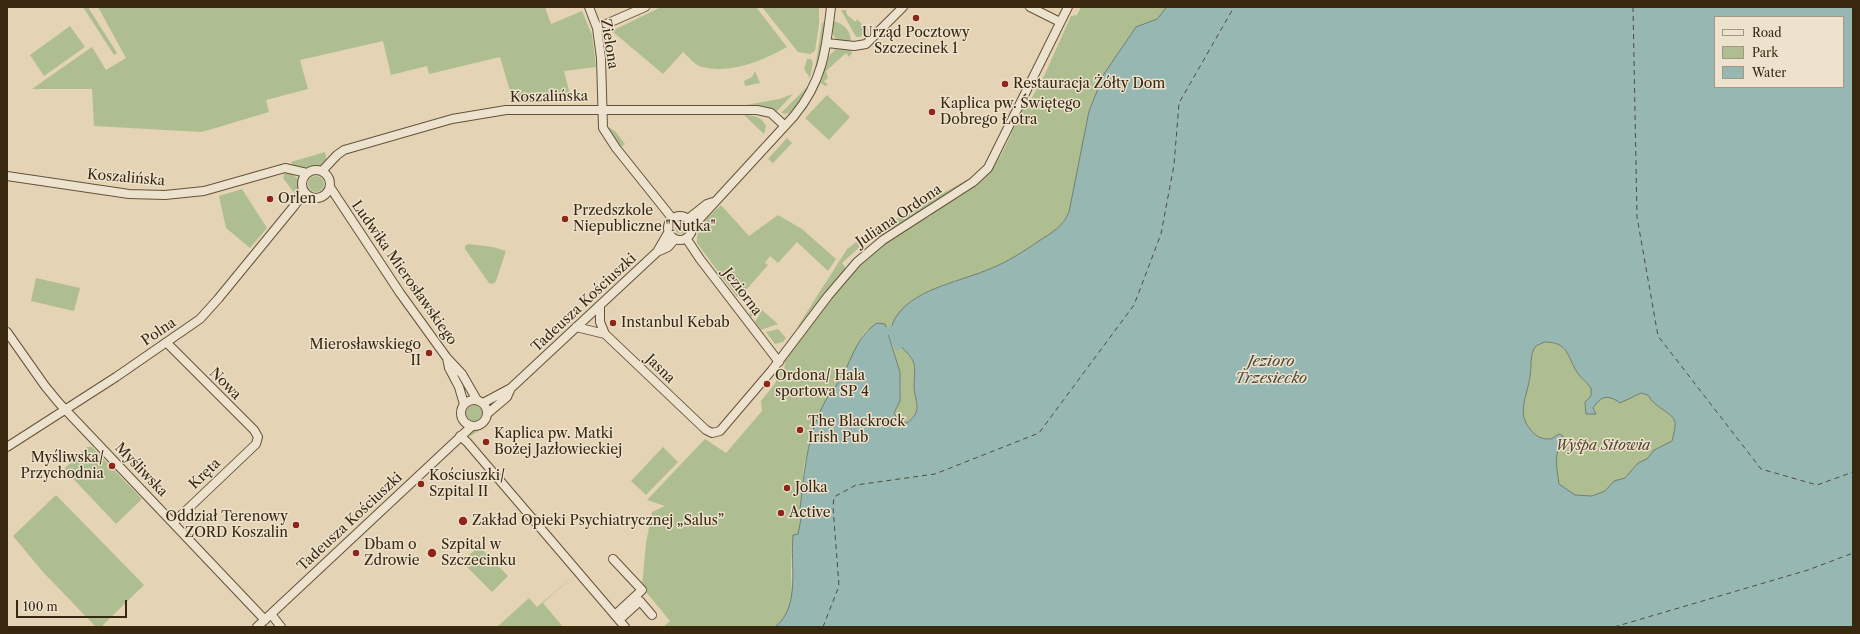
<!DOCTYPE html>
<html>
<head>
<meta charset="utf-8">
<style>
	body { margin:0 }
	#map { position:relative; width:1860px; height:634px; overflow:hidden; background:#e4d3b4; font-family:"Libre Caslon Text",serif }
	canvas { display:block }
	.frame { position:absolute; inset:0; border:8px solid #392810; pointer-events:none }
	.legend { position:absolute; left:1714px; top:16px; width:130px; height:72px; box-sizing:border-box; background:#ede2ce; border:1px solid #a59882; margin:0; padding:5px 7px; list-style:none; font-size:12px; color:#392810 }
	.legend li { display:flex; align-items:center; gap:8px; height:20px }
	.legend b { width:20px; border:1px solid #a59882 }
	.scale { position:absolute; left:16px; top:600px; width:111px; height:18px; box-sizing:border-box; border:2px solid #392810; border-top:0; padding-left:5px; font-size:12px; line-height:14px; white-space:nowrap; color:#392810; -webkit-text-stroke:3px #ede2ce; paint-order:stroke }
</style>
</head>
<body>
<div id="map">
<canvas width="1860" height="634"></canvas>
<div class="frame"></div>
<ul class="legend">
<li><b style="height:5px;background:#ede2ce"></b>Road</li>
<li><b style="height:11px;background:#afbe91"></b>Park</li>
<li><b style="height:11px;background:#97b7b3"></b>Water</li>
</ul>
<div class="scale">100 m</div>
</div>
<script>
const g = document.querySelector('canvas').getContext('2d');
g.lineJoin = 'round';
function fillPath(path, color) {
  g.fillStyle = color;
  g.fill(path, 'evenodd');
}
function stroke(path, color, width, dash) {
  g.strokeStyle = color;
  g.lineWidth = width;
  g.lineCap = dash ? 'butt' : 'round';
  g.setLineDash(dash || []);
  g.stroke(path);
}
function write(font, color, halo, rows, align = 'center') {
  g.font = font + ' "Libre Caslon Text",serif';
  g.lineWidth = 3;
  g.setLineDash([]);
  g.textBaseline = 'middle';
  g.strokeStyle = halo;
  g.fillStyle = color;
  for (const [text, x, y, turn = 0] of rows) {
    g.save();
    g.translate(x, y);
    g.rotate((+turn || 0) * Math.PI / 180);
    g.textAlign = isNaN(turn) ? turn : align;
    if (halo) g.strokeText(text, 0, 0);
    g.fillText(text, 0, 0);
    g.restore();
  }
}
fillPath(new Path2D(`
	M 83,7 L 88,7 L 117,53 L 114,55 Z
	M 98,7 L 545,7 L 551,24 L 582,11 L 592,35 L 596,67 L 564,71 L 569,91 L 569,102 L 511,103 L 510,91 L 500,57 L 429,74 L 427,66 L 391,75 L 383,41 L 300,60 L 308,89 L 266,100 L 269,112 L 202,132 L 94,126 L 92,89 L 32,89 L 92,47 L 106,70 L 126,58 Z
	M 661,7 L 756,7 L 787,47 C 762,61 731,74 702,67 C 695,66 688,56 683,52 L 663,74 L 612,31 Z
	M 762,7 L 819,7 L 819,24 L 815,51 L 810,54 L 798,52 Z
	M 1081,7 L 1167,7 L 1157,19 L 1136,27 L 1104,74 L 1089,111 L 1069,212 C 1063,227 1051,233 1039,241 C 1023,251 1008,262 991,269 C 961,281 893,293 893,334 C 898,342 910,354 913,362 C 916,370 913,378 914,387 C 916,401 921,413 907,423 L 899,422 L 894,413 C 909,383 895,356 886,327 L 867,330 L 862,336 L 841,381 L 827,398 L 815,425 L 804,466 L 799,517 L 801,519 L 798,535 L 792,541 L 791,574 L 794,627 L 663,627 L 670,621 L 642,587 L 646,543 L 652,512 L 665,506 L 647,500 L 705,439 L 726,453 L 762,411 L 761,401 L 776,382 L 776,377 L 785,366 L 784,362 C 808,329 831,295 859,266 C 878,246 902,232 925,217 L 927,218 L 932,215 L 933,213 C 951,201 974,190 988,174 C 1003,157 1013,128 1023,108 L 1026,108 L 1044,76 L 1071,16 L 1077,15 Z
	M 841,10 L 846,10 L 847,15 L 856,22 L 857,19 L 868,30 L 860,37 L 856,37 Z
	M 825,20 L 820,60 L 814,75 L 822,24 Z
	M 833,21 C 845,24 851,31 851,43 C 834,40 831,38 833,21 Z
	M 70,26 L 85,47 L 44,76 L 30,55 Z
	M 836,49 L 851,50 L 852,53 L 849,57 L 846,53 L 826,71 L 828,78 L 824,81 L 828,85 L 825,86 L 821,83 L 829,56 Z
	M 807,59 L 811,59 L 813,63 L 810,78 L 804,69 Z
	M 755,71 L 760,83 L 745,86 L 744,81 L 752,77 Z
	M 808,86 L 810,86 C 803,96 795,118 781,113 Z
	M 793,94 L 777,111 L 762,106 L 741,106 L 779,99 Z
	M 827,95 L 850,117 L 829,140 L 805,118 Z
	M 744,115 C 755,116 761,116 766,126 L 764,134 Z
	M 608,127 L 615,131 L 625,144 L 621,147 L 610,133 Z
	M 787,138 L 792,143 L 773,163 L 768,159 Z
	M 325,152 L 327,162 C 316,172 306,169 293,165 L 291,162 Z
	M 287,173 C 301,176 303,188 296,198 L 293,199 L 292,198 L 295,194 L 283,178 L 284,174 Z
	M308 184a8 8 0 1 1 16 0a8 8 0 1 1-16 0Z
	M 967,180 L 879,238 L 875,233 L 842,263 L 846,268 L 799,327 L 798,326 L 847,249 L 863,237 Z
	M 242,189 L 267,228 L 250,248 L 226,228 L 219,196 Z
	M 721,205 L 749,236 L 778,215 L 802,229 L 836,259 L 828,271 L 797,242 L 778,263 L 770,256 L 765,263 L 768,265 L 747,289 L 737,297 L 697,243 C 695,227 711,215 721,205 Z
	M674.5 228a5.5 5.5 0 1 1 11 0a5.5 5.5 0 1 1-11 0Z
	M 468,244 L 493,247 L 506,251 L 496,281 L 493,284 L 489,283 L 465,249 L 465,246 Z
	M 36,278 L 80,288 L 74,311 L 31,301 Z
	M 757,306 L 760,309 L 751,317 L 749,314 Z
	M 762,310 L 778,324 L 761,330 L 755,322 Z
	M 778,329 L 786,338 L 783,342 L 775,344 L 766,332 Z
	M 1545,342 C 1569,342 1567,357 1577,372 C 1580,378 1587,382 1591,388 L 1591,396 L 1585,402 L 1586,414 L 1596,414 L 1593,408 L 1599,399 L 1604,397 L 1632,396 L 1641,393 L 1648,395 C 1654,408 1673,412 1675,422 C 1676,426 1673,435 1672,441 L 1654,450 L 1647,459 L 1638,463 L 1625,478 L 1614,481 L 1605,491 L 1591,496 L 1575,495 L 1559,484 C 1558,476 1555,467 1555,459 C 1556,449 1560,443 1558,434 L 1551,439 C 1541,439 1536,437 1530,429 C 1516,413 1528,394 1530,376 C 1532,366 1529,354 1536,346 Z
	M466 413a8 8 0 1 1 16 0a8 8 0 1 1-16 0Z
	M 485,423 L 487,425 L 469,437 L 472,431 Z
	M 87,447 L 92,447 L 142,499 L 116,524 L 64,469 Z
	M 663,447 L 678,462 L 646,495 L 631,481 Z
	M 56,495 L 144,585 L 101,627 L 96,627 L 43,572 L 13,536 Z
	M 479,546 L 508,576 L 492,592 L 462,562 Z
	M 575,575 L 543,603 L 563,627 L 497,627 L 529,598 L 537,607 Z`), '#afbe91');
const water = new Path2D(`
	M 1167,7 L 1853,7 L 1853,627 L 775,627 C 801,607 790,565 793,536 L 793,535 L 798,534 L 801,519 L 799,517 C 804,477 806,434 827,398 C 832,389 840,383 844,373 C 853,354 859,335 877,323 L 885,324 L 900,372 L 900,401 L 894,413 L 899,422 L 907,423 C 924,411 914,400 914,385 C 914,377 916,368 913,361 C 906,346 880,338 898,314 C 917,288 963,281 992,268 C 1009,261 1024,251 1039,241 C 1051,233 1063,227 1069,212 L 1089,111 L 1104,74 L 1136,27 L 1157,19 ZM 1715,17 L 1843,17 L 1843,87 L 1715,87 ZM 1545,342 C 1569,342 1567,357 1577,372 C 1580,378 1587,382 1591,388 L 1591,396 L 1585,402 L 1586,414 L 1596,414 L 1593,408 C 1601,396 1608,394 1620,403 L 1641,393 L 1648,395 C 1654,408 1673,412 1675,422 C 1676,426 1673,436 1672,441 L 1654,450 L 1647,459 L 1638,463 L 1625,478 L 1614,481 L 1605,491 L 1592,496 L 1575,495 L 1559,484 C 1556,462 1554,457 1563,436 L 1559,434 L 1551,439 C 1541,439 1536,437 1530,429 C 1516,413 1528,394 1530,376 C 1532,366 1529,354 1536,346 Z`);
fillPath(water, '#97b7b3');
stroke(water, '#717e72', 1);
stroke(new Path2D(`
	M 887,331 L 893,330 L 895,341 L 898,346`), '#97b7b3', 8);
stroke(new Path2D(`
	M 1633,7 L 1637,217 L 1658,336 L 1761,469 L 1817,485 L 1853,472
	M 823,627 L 839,586 L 833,507 L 834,497 L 856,485 L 935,474 L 1039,433 L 1134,305 L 1161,234 L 1174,165 L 1179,103 L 1234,7
	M 1614,627 L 1808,570 L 1853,553`), '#504c39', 1, [5, 4]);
const minor = new Path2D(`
	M 589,7 L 597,28 L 601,58 L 603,128 L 616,148 L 672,218
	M 1030,7 L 1060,22
	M 597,28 L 645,7
	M 827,43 L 854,46 L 866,44 L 903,7
	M302 184a14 14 0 1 1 28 0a14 14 0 1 1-28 0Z
	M 322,171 L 337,155 L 344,150 L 452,119 L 506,110 L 757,110 L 771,113 L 785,126
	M 7,176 L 129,194 L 165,195 L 204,191 L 285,168 L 307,173
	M 330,187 L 400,293 L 447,358 L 462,374 L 477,400
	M668 228a12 12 0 1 1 24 0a12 12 0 1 1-24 0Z
	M 688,219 L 707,204 L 713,202
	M 692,227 L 794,116 C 823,81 826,50 831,7
	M 686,238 L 700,259 L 779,362
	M 657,252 L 668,233
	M 600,305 L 600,322 L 605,334 L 706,430 L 712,433 L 720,431 L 772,370 L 828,296 L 857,262 L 883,240 L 973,182 L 988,168 L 1068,7
	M 576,327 L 605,334
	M 7,332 L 45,386 L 59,403 L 265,620
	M 167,343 L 254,430 L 258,437 L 256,444 L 173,523
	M 447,358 L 449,368 L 459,387 L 464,404
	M461 413a13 13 0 1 1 26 0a13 13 0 1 1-26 0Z
	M 483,403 L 511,388 L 657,252 L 668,247 L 675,239
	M 487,414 L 507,397 L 511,388
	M 460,436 L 467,442 L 625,627
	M 7,447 L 116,377 L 200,319 L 218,299 L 295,205 L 304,192
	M 613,559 L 642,590 L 615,615
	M 271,614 L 281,627
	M 619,620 L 640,601 L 652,615
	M 257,627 L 472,426`);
stroke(minor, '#645339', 10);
stroke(minor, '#ede2ce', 8);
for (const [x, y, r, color] of [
	[916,18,4,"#8f2418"],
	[1005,84,4,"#8f2418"],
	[932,112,4,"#8f2418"],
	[270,199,4,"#8f2418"],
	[565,219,4,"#8f2418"],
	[613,323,4,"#8f2418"],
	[429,353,4,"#8f2418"],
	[767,384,4,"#8f2418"],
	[800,430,4,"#8f2418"],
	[486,442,4,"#8f2418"],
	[112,466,4,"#8f2418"],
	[421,484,4,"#8f2418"],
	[787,488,4,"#8f2418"],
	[781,513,4,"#8f2418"],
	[463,521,5,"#8f2418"],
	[296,525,4,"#8f2418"],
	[356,553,4,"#8f2418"],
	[432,553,5,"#8f2418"]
]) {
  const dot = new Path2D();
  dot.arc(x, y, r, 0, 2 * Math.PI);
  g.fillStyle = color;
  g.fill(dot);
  stroke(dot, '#ede2ce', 1.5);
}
write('14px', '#392810', '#ede2ce', [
	["Urząd Pocztowy",916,33,"center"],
	["Szczecinek 1",916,49,"center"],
	["Restauracja Żółty Dom",1013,84],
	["Kaplica pw. Świętego",940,104],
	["Dobrego Łotra",940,120],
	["Orlen",278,199],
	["Przedszkole",573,211],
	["Niepubliczne \"Nutka\"",573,227],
	["Instanbul Kebab",621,323],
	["Mierosławskiego",421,345,"right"],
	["II",421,361,"right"],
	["Ordona/ Hala",775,376],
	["sportowa SP 4",775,392],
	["The Blackrock",808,422],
	["Irish Pub",808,438],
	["Kaplica pw. Matki",494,434],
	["Bożej Jazłowieckiej",494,450],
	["Myśliwska/",104,458,"right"],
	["Przychodnia",104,474,"right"],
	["Kościuszki/",429,476],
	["Szpital II",429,492],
	["Jolka",795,488],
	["Active",789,513],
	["Oddział Terenowy",288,517,"right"],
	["ZORD Koszalin",288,533,"right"],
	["Zakład Opieki Psychiatrycznej „Salus”",472,521],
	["Dbam o",364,545],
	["Zdrowie",364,561],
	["Szpital w",441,545],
	["Szczecinku",441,561]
], 'left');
write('14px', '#392810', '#ede2ce', [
	["Zielona",609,44,81],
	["Koszalińska",549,97,-1],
	["Koszalińska",126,178,5],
	["Juliana Ordona",899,216,-34],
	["Ludwika Mierosławskiego",404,273,55],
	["Jeziorna",742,292,53],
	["Tadeusza Kościuszki",584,303,-43],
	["Polna",159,332,-34],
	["Jasna",660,369,44],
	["Nowa",225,384,45],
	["Myśliwska",141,470,46],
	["Kręta",205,474,-44],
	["Tadeusza Kościuszki",350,522,-43]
]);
write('italic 14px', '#51462a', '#ede2ce', [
	["Wyspa Sitowia",1603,446]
]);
write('italic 15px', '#504c39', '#ede2ce', [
	["Jezioro",1271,362],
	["Trzesiecko",1271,379]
]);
</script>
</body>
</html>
